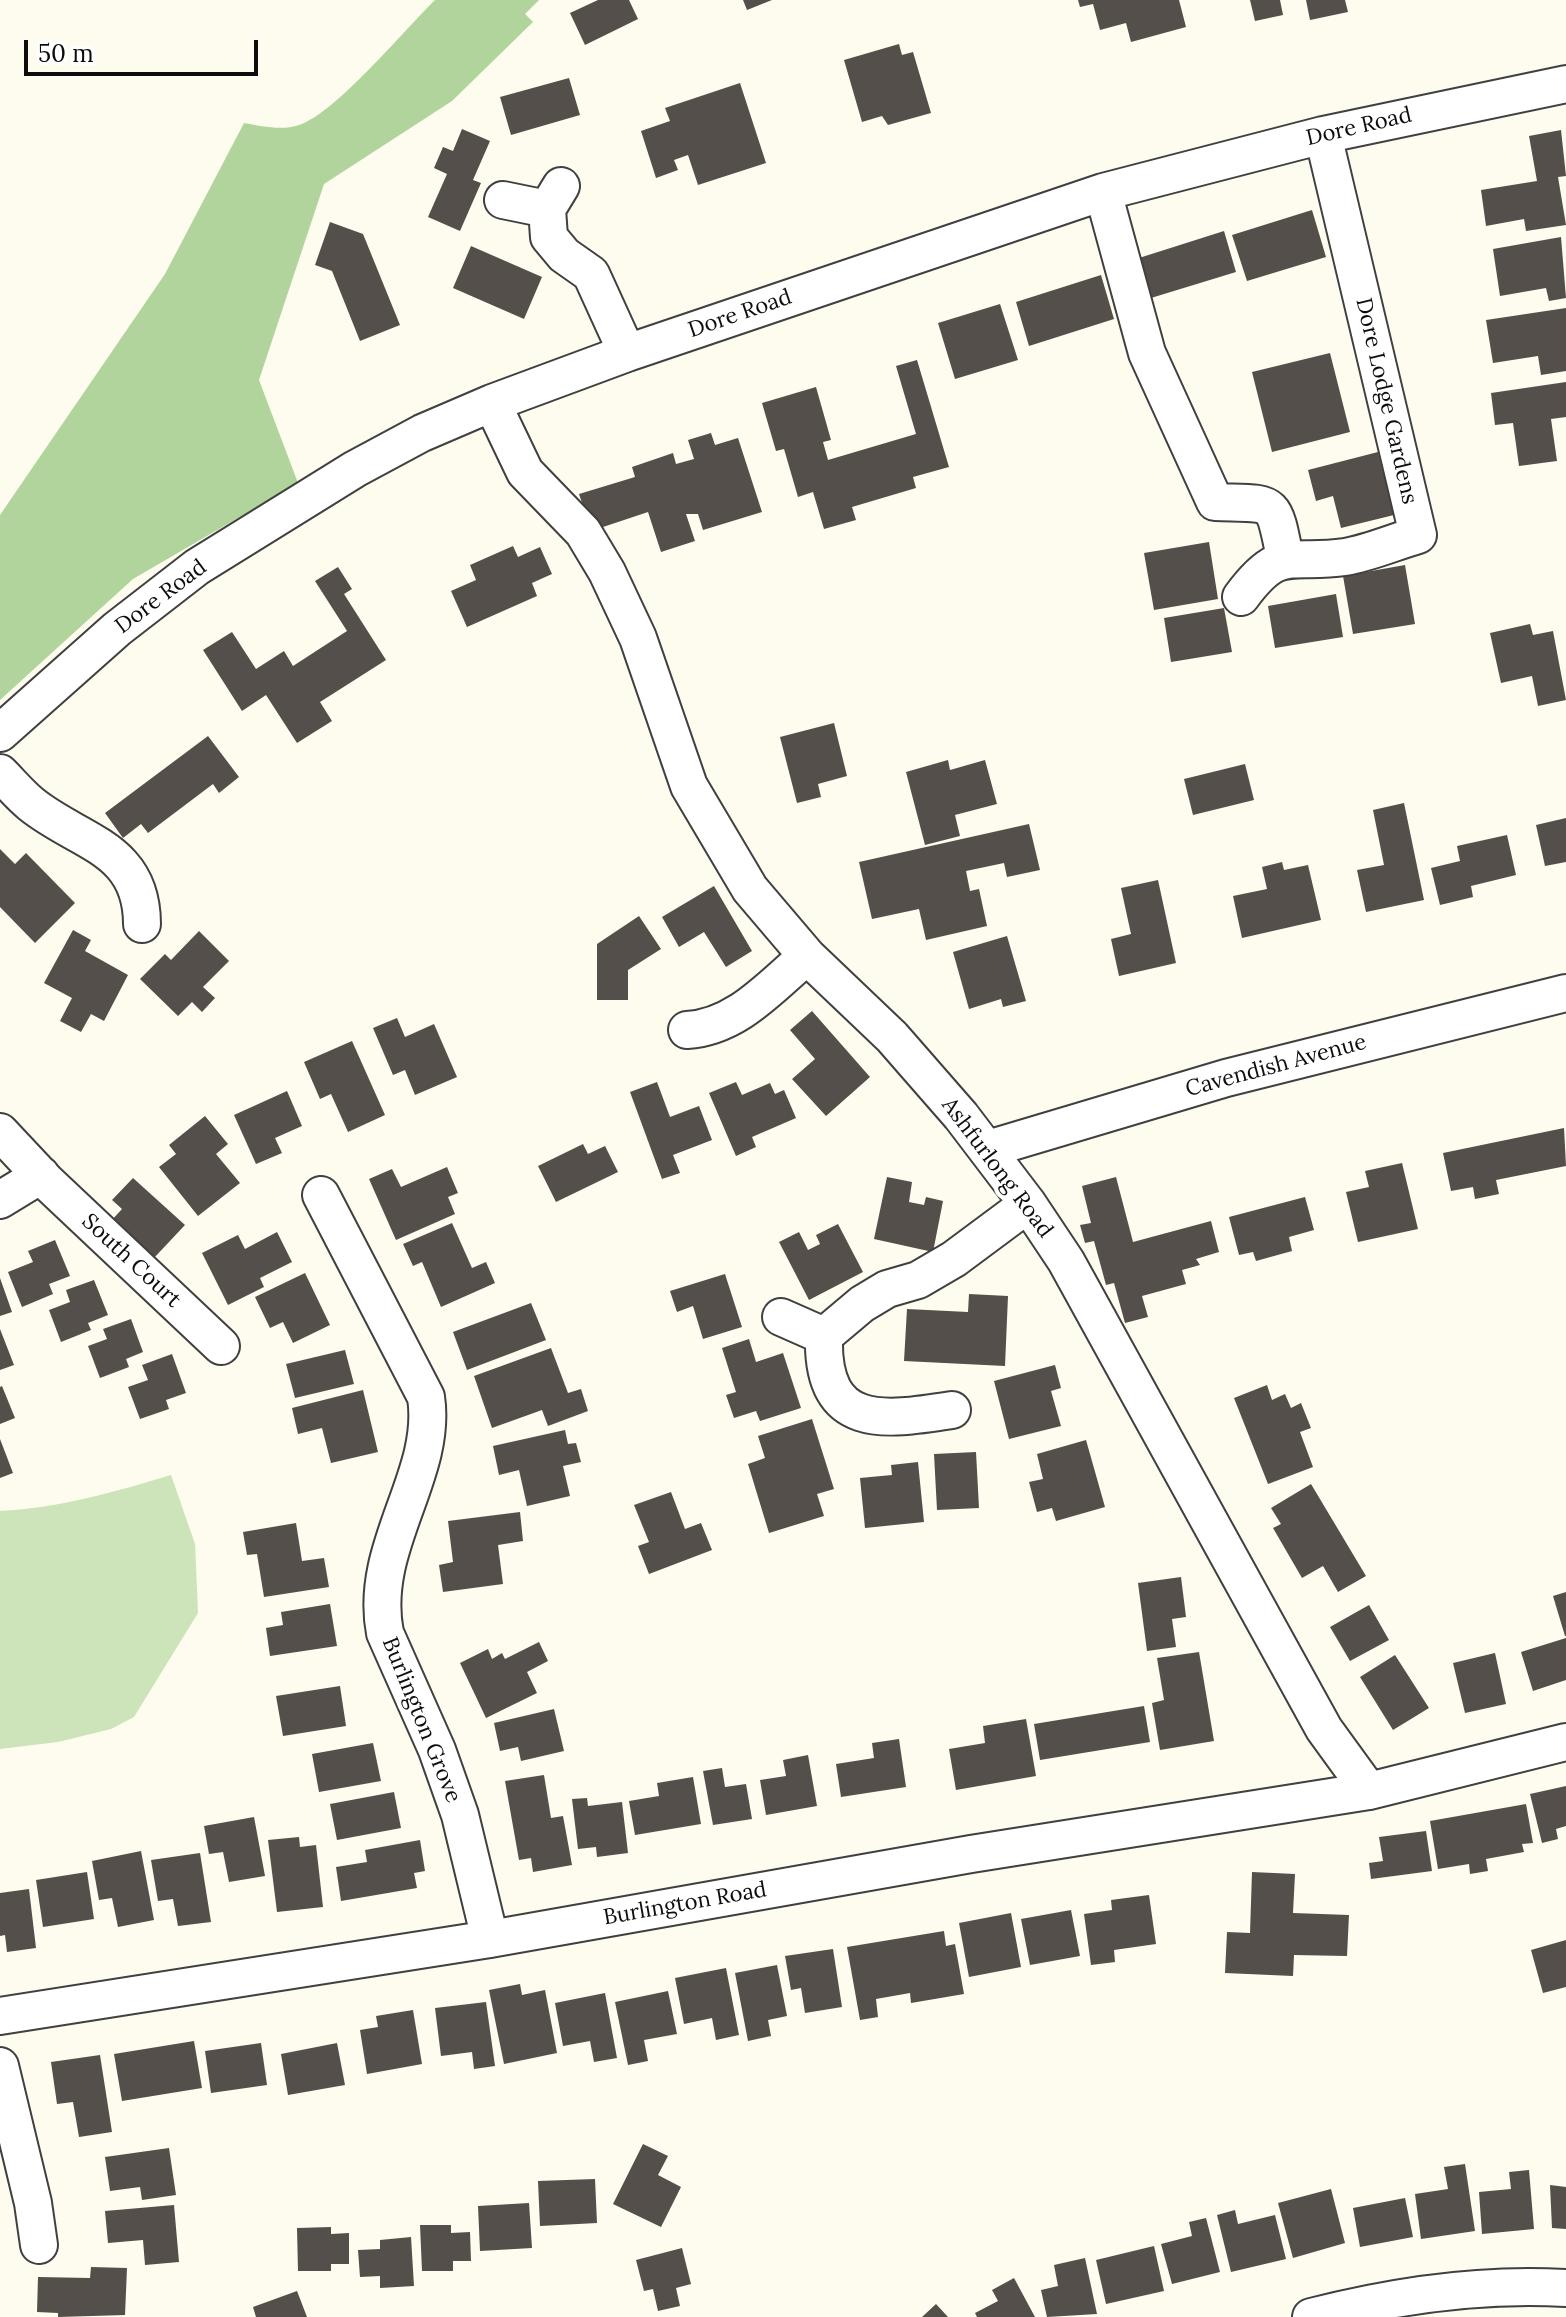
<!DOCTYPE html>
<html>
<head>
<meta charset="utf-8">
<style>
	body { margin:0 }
	#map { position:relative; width:1566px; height:2317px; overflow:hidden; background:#fdfcee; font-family:Lora,serif }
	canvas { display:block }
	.scale { position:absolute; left:24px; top:40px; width:234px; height:36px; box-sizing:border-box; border:4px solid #0d0d0d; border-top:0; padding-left:10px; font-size:24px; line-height:28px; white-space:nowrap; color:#0d0d0d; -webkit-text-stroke:6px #fff; paint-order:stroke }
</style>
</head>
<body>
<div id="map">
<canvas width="1566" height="2317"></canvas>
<div class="scale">50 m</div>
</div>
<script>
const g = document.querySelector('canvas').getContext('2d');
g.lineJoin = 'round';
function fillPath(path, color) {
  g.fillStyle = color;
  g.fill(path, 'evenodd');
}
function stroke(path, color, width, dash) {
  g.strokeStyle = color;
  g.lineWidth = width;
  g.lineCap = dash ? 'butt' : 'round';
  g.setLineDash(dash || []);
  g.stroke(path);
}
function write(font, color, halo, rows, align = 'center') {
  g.font = font + ' Lora,serif';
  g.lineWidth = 8;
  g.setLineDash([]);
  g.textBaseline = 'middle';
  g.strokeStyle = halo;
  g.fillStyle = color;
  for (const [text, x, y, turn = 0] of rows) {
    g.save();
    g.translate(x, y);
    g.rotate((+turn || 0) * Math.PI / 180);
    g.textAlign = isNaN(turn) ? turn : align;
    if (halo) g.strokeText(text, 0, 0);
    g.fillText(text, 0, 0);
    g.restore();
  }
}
fillPath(new Path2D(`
	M 171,1475 L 195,1544 L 198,1613 L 134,1717 L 111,1729 L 58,1742 L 0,1749 L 0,1511 C 60,1508 114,1492 171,1475 Z`), '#cde4bb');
fillPath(new Path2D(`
	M 435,0 L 539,0 L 525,14 L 533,22 L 452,101 L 324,184 L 259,380 L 298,483 L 133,579 L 0,700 L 0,515 L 165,274 L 244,123 C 261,126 282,131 299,125 C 336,113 404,30 435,0 Z`), '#b1d49c');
fillPath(new Path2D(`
	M 598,0 L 629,0 L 638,19 L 585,45 L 570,13 Z
	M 743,0 L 772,0 L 747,10 Z
	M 1078,0 L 1179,0 L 1186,27 L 1131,42 L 1126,23 L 1100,30 L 1093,4 L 1080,7 Z
	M 1250,0 L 1280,0 L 1283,15 L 1255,21 Z
	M 1306,0 L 1345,0 L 1348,12 L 1310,20 Z
	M 899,44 L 902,55 L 913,52 L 931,113 L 888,125 L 882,116 L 862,122 L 844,60 Z
	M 569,78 L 580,115 L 511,135 L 500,97 Z
	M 740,83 L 766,163 L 698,185 L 688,155 L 674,160 L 678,170 L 656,178 L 641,131 L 670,121 L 665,108 Z
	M 462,129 L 490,141 L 473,180 L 481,183 L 460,231 L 428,217 L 447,174 L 434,168 L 443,147 L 453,151 Z
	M 1561,130 L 1566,176 L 1558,177 L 1566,225 L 1526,231 L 1524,219 L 1486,226 L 1481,190 L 1537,181 L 1529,136 Z
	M 1312,210 L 1326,257 L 1247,281 L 1232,235 Z
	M 330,222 L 363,234 L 400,325 L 360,341 L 332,271 L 315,265 Z
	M 1224,231 L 1236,272 L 1151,298 L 1139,258 Z
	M 1561,237 L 1566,298 L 1549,301 L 1546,288 L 1500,296 L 1493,249 Z
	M 471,246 L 542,277 L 524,319 L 453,288 Z
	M 1101,275 L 1114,319 L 1029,346 L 1016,302 Z
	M 1000,304 L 1018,360 L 955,379 L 938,323 Z
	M 1566,308 L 1566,371 L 1541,375 L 1538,356 L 1493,363 L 1486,320 Z
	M 1330,353 L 1350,432 L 1272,452 L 1252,372 Z
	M 917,360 L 949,467 L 913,477 L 916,488 L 852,507 L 856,520 L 824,529 L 813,492 L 798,497 L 784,449 L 776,451 L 762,403 L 816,387 L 831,440 L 823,442 L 828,460 L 916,434 L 896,366 Z
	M 1566,382 L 1566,417 L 1551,419 L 1557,461 L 1519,466 L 1513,423 L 1495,425 L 1491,393 Z
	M 711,433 L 715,445 L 738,438 L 762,512 L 703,530 L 698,514 L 686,514 L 695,541 L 661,552 L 648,512 L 603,527 L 585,512 L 579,494 L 635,477 L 632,467 L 673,453 L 676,464 L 694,459 L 688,440 Z
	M 1378,452 L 1394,515 L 1341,528 L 1333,496 L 1316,501 L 1308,470 Z
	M 1209,542 L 1218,599 L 1154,610 L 1144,553 Z
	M 513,546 L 518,557 L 540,547 L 552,574 L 532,583 L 537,596 L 467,627 L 451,591 L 476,580 L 470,565 Z
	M 1405,565 L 1415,624 L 1353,634 L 1343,576 Z
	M 338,567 L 352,589 L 344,594 L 386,660 L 320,702 L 332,721 L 297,743 L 266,695 L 242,711 L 203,650 L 232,632 L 256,669 L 284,651 L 293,666 L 347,631 L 315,581 Z
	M 1336,594 L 1343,637 L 1275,648 L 1268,606 Z
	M 1224,608 L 1232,652 L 1171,662 L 1164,618 Z
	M 1530,624 L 1533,635 L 1553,631 L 1566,700 L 1538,706 L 1532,676 L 1501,683 L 1490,633 Z
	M 834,723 L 847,776 L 818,784 L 821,797 L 797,803 L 780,737 Z
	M 208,736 L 239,777 L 219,793 L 213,784 L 148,833 L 141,824 L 123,838 L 105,813 Z
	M 948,760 L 950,770 L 985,760 L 997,804 L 955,815 L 960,836 L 925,845 L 906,772 Z
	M 1245,764 L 1254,800 L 1193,815 L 1184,779 Z
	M 1404,803 L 1424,900 L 1366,912 L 1357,870 L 1384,865 L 1373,810 Z
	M 1566,818 L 1566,862 L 1545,866 L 1536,825 Z
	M 1029,824 L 1040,870 L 1007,877 L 1004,863 L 966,871 L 970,891 L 979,889 L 987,926 L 926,940 L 919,909 L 872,919 L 859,862 Z
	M 1507,835 L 1516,875 L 1471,886 L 1473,897 L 1440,905 L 1431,868 L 1460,861 L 1457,846 Z
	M 0,849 L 15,864 L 26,853 L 75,903 L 35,943 L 0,907 Z
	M 1282,862 L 1284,870 L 1308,865 L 1321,920 L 1242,938 L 1233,896 L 1267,889 L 1262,867 Z
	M 1158,880 L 1176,963 L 1119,976 L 1111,939 L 1131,934 L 1121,888 Z
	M 714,886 L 752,951 L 726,967 L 704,932 L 679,947 L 662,917 Z
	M 639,916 L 661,949 L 628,970 L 628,1000 L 597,1000 L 597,944 Z
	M 73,930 L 91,940 L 85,951 L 128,975 L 104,1021 L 91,1014 L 81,1032 L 60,1021 L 72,998 L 44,983 Z
	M 199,931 L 229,961 L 203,987 L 215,998 L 202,1012 L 192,1002 L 178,1016 L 140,979 L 165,954 L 171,960 Z
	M 1007,936 L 1026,1001 L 1003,1007 L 1001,999 L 969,1009 L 953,952 Z
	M 812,1011 L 870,1077 L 826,1116 L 792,1079 L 815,1059 L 790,1030 Z
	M 397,1018 L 405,1037 L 434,1024 L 457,1077 L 415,1095 L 405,1070 L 393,1075 L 373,1028 Z
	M 352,1041 L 385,1115 L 348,1132 L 331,1094 L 320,1099 L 304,1062 Z
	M 657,1082 L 670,1117 L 699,1106 L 712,1140 L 673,1155 L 680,1173 L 662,1179 L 630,1092 Z
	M 736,1082 L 742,1095 L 770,1083 L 775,1094 L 784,1090 L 796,1118 L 752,1137 L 756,1147 L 736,1156 L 709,1093 Z
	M 287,1091 L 302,1126 L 275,1138 L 282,1153 L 256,1164 L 234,1115 Z
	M 205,1116 L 228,1144 L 216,1154 L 240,1183 L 198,1216 L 159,1167 L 176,1154 L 169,1145 Z
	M 1564,1128 L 1566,1166 L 1496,1180 L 1499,1194 L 1475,1199 L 1473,1187 L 1451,1191 L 1443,1153 Z
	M 583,1144 L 588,1154 L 605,1146 L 618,1172 L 556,1202 L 538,1166 Z
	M 1402,1163 L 1418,1229 L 1358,1242 L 1346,1192 L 1369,1187 L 1365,1171 Z
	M 447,1167 L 458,1193 L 448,1197 L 455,1214 L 396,1240 L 369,1179 L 392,1169 L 401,1187 Z
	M 887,1177 L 912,1182 L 909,1202 L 924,1205 L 926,1197 L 943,1201 L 933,1252 L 874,1239 Z
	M 1116,1177 L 1133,1242 L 1211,1221 L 1219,1252 L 1196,1259 L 1200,1265 L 1182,1270 L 1186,1284 L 1142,1296 L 1148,1317 L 1125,1323 L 1114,1283 L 1106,1285 L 1094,1241 L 1085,1243 L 1080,1225 L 1091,1223 L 1082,1186 Z
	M 133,1178 L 185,1225 L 153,1259 L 111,1221 L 122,1209 L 112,1200 Z
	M 1305,1197 L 1314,1230 L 1289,1237 L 1292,1251 L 1256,1261 L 1253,1252 L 1239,1255 L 1229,1217 Z
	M 452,1223 L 472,1268 L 486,1262 L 495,1283 L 441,1307 L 422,1262 L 413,1266 L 403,1244 Z
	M 838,1224 L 863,1272 L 809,1300 L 779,1242 L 799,1232 L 808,1250 L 820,1244 L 816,1235 Z
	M 277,1232 L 292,1262 L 260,1278 L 264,1287 L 228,1305 L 202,1253 L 238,1235 L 245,1249 Z
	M 55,1240 L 70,1276 L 49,1284 L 53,1294 L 22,1307 L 8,1272 L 33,1262 L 28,1251 Z
	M 305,1273 L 330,1325 L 293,1343 L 283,1322 L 270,1328 L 255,1297 Z
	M 725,1274 L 742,1327 L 703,1339 L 693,1306 L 677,1312 L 670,1291 Z
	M 0,1278 L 12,1312 L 0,1316 Z
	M 94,1280 L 108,1315 L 88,1323 L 91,1330 L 61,1342 L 49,1310 L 70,1302 L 66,1290 Z
	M 969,1294 L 1008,1296 L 1005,1366 L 904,1361 L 907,1309 L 968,1312 Z
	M 531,1303 L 546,1340 L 467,1370 L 453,1332 Z
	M 131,1319 L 143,1352 L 126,1359 L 129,1367 L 100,1378 L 88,1346 L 107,1339 L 103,1329 Z
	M 0,1329 L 14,1365 L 0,1370 Z
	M 749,1339 L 756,1362 L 783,1353 L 801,1408 L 760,1421 L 756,1411 L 734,1418 L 726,1395 L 736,1392 L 722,1348 Z
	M 551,1348 L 568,1393 L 581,1389 L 588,1411 L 548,1426 L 542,1410 L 492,1428 L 474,1376 Z
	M 345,1350 L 354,1384 L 295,1398 L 286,1364 Z
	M 172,1354 L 186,1393 L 166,1400 L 169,1409 L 140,1419 L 128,1387 L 148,1380 L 142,1365 Z
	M 1055,1365 L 1061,1388 L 1051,1391 L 1061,1426 L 1009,1439 L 994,1381 Z
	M 1267,1385 L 1272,1400 L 1285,1394 L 1291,1408 L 1301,1403 L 1311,1428 L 1300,1432 L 1313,1467 L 1268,1484 L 1234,1398 Z
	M 2,1386 L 15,1418 L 0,1424 L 0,1387 Z
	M 363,1390 L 378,1452 L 331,1463 L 322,1428 L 298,1434 L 292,1408 Z
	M 812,1419 L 834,1489 L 817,1494 L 824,1516 L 769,1533 L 748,1464 L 765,1458 L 758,1436 Z
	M 565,1430 L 568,1444 L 576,1443 L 581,1462 L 563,1466 L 570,1496 L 527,1506 L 519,1470 L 499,1475 L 493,1446 Z
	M 0,1439 L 13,1473 L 0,1478 Z
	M 1086,1440 L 1105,1507 L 1056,1521 L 1052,1508 L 1037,1512 L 1029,1482 L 1043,1479 L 1037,1454 Z
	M 976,1452 L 979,1508 L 937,1510 L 934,1454 Z
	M 918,1462 L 924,1522 L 865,1528 L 860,1478 L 892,1475 L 891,1465 Z
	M 1311,1484 L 1366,1576 L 1338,1592 L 1323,1566 L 1302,1578 L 1273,1528 L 1281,1524 L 1271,1508 Z
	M 671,1492 L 685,1529 L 701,1523 L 712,1550 L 649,1574 L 638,1546 L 649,1542 L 634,1505 Z
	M 520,1512 L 523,1541 L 498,1545 L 503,1584 L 443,1592 L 439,1565 L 453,1562 L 448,1521 Z
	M 296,1523 L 302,1561 L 324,1558 L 329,1587 L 264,1597 L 257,1554 L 247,1555 L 243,1532 Z
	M 1181,1577 L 1186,1617 L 1172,1619 L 1176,1647 L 1147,1651 L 1138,1583 Z
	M 1566,1592 L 1566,1636 L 1565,1636 L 1553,1596 Z
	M 330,1604 L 337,1646 L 270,1656 L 266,1628 L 283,1625 L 281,1612 Z
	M 1369,1605 L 1389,1640 L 1350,1661 L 1330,1627 Z
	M 1566,1638 L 1566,1680 L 1533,1691 L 1521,1652 Z
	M 539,1642 L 548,1661 L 527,1672 L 537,1693 L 486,1718 L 460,1663 L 488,1649 L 492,1659 L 502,1653 L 505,1659 Z
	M 1199,1652 L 1214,1741 L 1160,1750 L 1152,1703 L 1164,1700 L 1157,1658 Z
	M 1495,1653 L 1506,1704 L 1465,1713 L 1453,1663 Z
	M 1395,1655 L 1429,1708 L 1393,1730 L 1360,1677 Z
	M 340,1686 L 346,1726 L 283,1736 L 276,1696 Z
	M 1144,1706 L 1150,1742 L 1040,1760 L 1034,1724 Z
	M 554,1709 L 564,1751 L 521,1761 L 518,1747 L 500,1751 L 494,1723 Z
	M 1026,1719 L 1036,1776 L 956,1790 L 949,1749 L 985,1743 L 983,1726 Z
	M 899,1739 L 906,1787 L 841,1797 L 836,1764 L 874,1758 L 872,1743 Z
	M 373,1743 L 381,1781 L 319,1792 L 312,1754 Z
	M 808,1755 L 817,1806 L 766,1815 L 760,1780 L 786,1776 L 783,1760 Z
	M 722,1768 L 725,1787 L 746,1784 L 752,1819 L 713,1825 L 703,1771 Z
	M 544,1775 L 551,1818 L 563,1816 L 572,1865 L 533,1872 L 531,1858 L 519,1860 L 505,1781 Z
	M 693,1777 L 701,1824 L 635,1835 L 629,1801 L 659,1796 L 657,1783 Z
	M 1566,1786 L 1566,1826 L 1556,1829 L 1558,1839 L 1542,1843 L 1530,1794 Z
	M 394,1792 L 401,1828 L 337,1840 L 330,1804 Z
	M 587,1798 L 588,1806 L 622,1802 L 628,1853 L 597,1857 L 596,1847 L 578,1849 L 572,1799 Z
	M 1526,1804 L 1533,1843 L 1522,1844 L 1524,1852 L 1486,1859 L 1488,1871 L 1470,1874 L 1469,1864 L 1438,1869 L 1430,1821 Z
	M 254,1817 L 265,1876 L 229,1882 L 223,1852 L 209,1854 L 204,1826 Z
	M 1426,1831 L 1432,1871 L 1371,1879 L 1369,1863 L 1383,1861 L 1379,1837 Z
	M 299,1837 L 300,1847 L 316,1845 L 323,1907 L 277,1912 L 268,1840 Z
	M 420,1840 L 425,1871 L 414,1873 L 417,1888 L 341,1901 L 336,1867 L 367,1862 L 365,1850 Z
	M 141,1851 L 154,1920 L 118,1927 L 112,1898 L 99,1900 L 92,1861 Z
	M 200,1853 L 211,1922 L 178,1926 L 173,1899 L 158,1901 L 151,1860 Z
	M 87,1872 L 94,1919 L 43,1927 L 36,1880 Z
	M 1252,1872 L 1295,1874 L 1293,1913 L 1349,1915 L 1347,1956 L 1294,1955 L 1293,1976 L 1225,1973 L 1227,1932 L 1250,1933 Z
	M 29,1889 L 36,1948 L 7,1952 L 5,1935 L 0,1936 L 0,1893 Z
	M 1149,1895 L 1156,1944 L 1114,1950 L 1115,1962 L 1091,1965 L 1084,1914 L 1112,1910 L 1111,1900 Z
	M 1071,1910 L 1080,1956 L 1030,1965 L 1021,1919 Z
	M 1011,1913 L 1021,1967 L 969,1977 L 959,1923 Z
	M 944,1931 L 946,1946 L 955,1944 L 964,1994 L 911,2003 L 910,1993 L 876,1999 L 878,2017 L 860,2020 L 847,1947 Z
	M 1566,1940 L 1566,1987 L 1543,1993 L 1531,1950 Z
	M 833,1949 L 842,2007 L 805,2013 L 801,1988 L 791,1990 L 785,1956 Z
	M 777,1965 L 787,2016 L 768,2020 L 771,2036 L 748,2041 L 735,1973 Z
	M 726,1968 L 739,2035 L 716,2040 L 712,2018 L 684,2024 L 675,1978 Z
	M 520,1984 L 522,1995 L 545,1990 L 557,2053 L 504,2064 L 489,1990 Z
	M 668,1991 L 677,2034 L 644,2040 L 648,2061 L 628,2065 L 615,2002 Z
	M 605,1993 L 617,2058 L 594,2062 L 590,2041 L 563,2046 L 555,2003 Z
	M 486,2002 L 495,2066 L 474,2069 L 472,2052 L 441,2056 L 435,2008 Z
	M 413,2010 L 422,2064 L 367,2074 L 360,2030 L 378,2027 L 376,2016 Z
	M 194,2041 L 202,2088 L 122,2101 L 114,2054 Z
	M 261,2043 L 267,2085 L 211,2093 L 205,2051 Z
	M 337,2043 L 345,2085 L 288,2095 L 281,2054 Z
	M 100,2055 L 112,2132 L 79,2137 L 73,2102 L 57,2104 L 51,2062 Z
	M 643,2144 L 668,2156 L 658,2175 L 681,2187 L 661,2227 L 613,2204 Z
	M 169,2148 L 176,2195 L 142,2200 L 140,2187 L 110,2191 L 105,2157 Z
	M 1465,2164 L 1475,2231 L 1421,2239 L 1415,2194 L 1448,2189 L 1444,2167 Z
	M 1529,2170 L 1534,2229 L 1482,2234 L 1479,2192 L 1511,2189 L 1509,2172 Z
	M 595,2179 L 597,2223 L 540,2226 L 538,2181 Z
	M 1550,2185 L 1566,2187 L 1566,2229 L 1552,2228 Z
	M 1331,2189 L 1345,2243 L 1293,2258 L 1278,2203 Z
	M 1405,2198 L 1413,2237 L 1360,2247 L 1353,2208 Z
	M 529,2203 L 532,2248 L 480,2251 L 478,2206 Z
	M 174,2205 L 179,2262 L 145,2265 L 143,2240 L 108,2243 L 105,2211 Z
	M 1235,2210 L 1238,2224 L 1275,2215 L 1286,2259 L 1231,2272 L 1217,2215 Z
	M 1206,2218 L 1220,2272 L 1172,2284 L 1161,2244 L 1192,2236 L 1189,2222 Z
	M 420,2225 L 451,2225 L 451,2233 L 470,2232 L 471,2261 L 453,2261 L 453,2271 L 422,2271 Z
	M 331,2227 L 331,2234 L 349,2233 L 349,2264 L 331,2264 L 331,2271 L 298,2271 L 297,2228 Z
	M 411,2237 L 414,2286 L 380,2288 L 380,2276 L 360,2277 L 358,2250 L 380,2249 L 380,2240 Z
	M 1154,2246 L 1164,2291 L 1106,2304 L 1096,2260 Z
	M 682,2248 L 691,2284 L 676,2288 L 680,2306 L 658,2311 L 653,2289 L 644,2291 L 636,2260 Z
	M 1085,2258 L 1097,2314 L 1047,2317 L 1041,2290 L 1058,2286 L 1054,2265 Z
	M 91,2267 L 127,2268 L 125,2315 L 58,2317 L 58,2313 L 37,2312 L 38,2277 L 90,2278 Z
	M 1014,2278 L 1035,2317 L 977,2317 L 975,2313 L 998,2301 L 992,2290 Z
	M 297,2291 L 307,2317 L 256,2317 L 253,2307 Z
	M 936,2304 L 948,2317 L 922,2317 Z`), '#544f4a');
const minor = new Path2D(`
	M 561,186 L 547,209 L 549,237 L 564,255 L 591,274 L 627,353
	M 1103,192 L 1147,353 L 1215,502 C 1276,504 1273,497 1285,558
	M 503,200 L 547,209
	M 492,403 L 525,472 L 583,532 L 607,572 L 638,638 L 689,786 L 750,889 L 807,956 L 892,1037 L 961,1116 L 1028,1204 L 1066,1261 L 1324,1729 L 1369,1791 L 1566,1742
	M 1241,597 C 1280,544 1290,565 1345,557 C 1369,553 1394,542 1418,535 L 1323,135
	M 0,733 L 117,629 L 197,567 L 355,469 L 422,433 L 492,403 L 627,353 L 1103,192 L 1323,135 L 1566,84
	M 0,773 C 10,783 20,795 31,804 C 79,843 142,847 142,924
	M 687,1030 C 737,1027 770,987 807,956
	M 0,1132 L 46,1181 L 221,1346
	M 988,1149 L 1226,1078 L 1566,993
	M 321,1195 L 426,1397 C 438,1476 368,1546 385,1633 L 437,1750 L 460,1815 L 490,1939
	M 0,1200 L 41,1175
	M 781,1317 L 824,1336
	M 952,1410 C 882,1421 821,1430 824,1336 L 862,1304 L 887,1289 L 918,1280 L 954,1259 L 1028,1204
	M 0,2016 L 490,1939 L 971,1854 L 1369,1791
	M 0,2066 L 33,2203 L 39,2245
	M 1311,2317 C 1393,2296 1481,2283 1566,2288`);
stroke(minor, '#404040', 40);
stroke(minor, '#fff', 36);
write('22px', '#0d0d0d', '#fff', [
	["Dore Road",1359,127,-13],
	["Dore Road",740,314,-19],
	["Dore Lodge Gardens",1386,401,77],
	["Dore Road",161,597,-37],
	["Cavendish Avenue",1276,1066,-15],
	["Ashfurlong Road",997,1168,53],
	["South Court",131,1261,43],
	["Burlington Grove",421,1720,68],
	["Burlington Road",685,1904,-10]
]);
</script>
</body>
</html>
